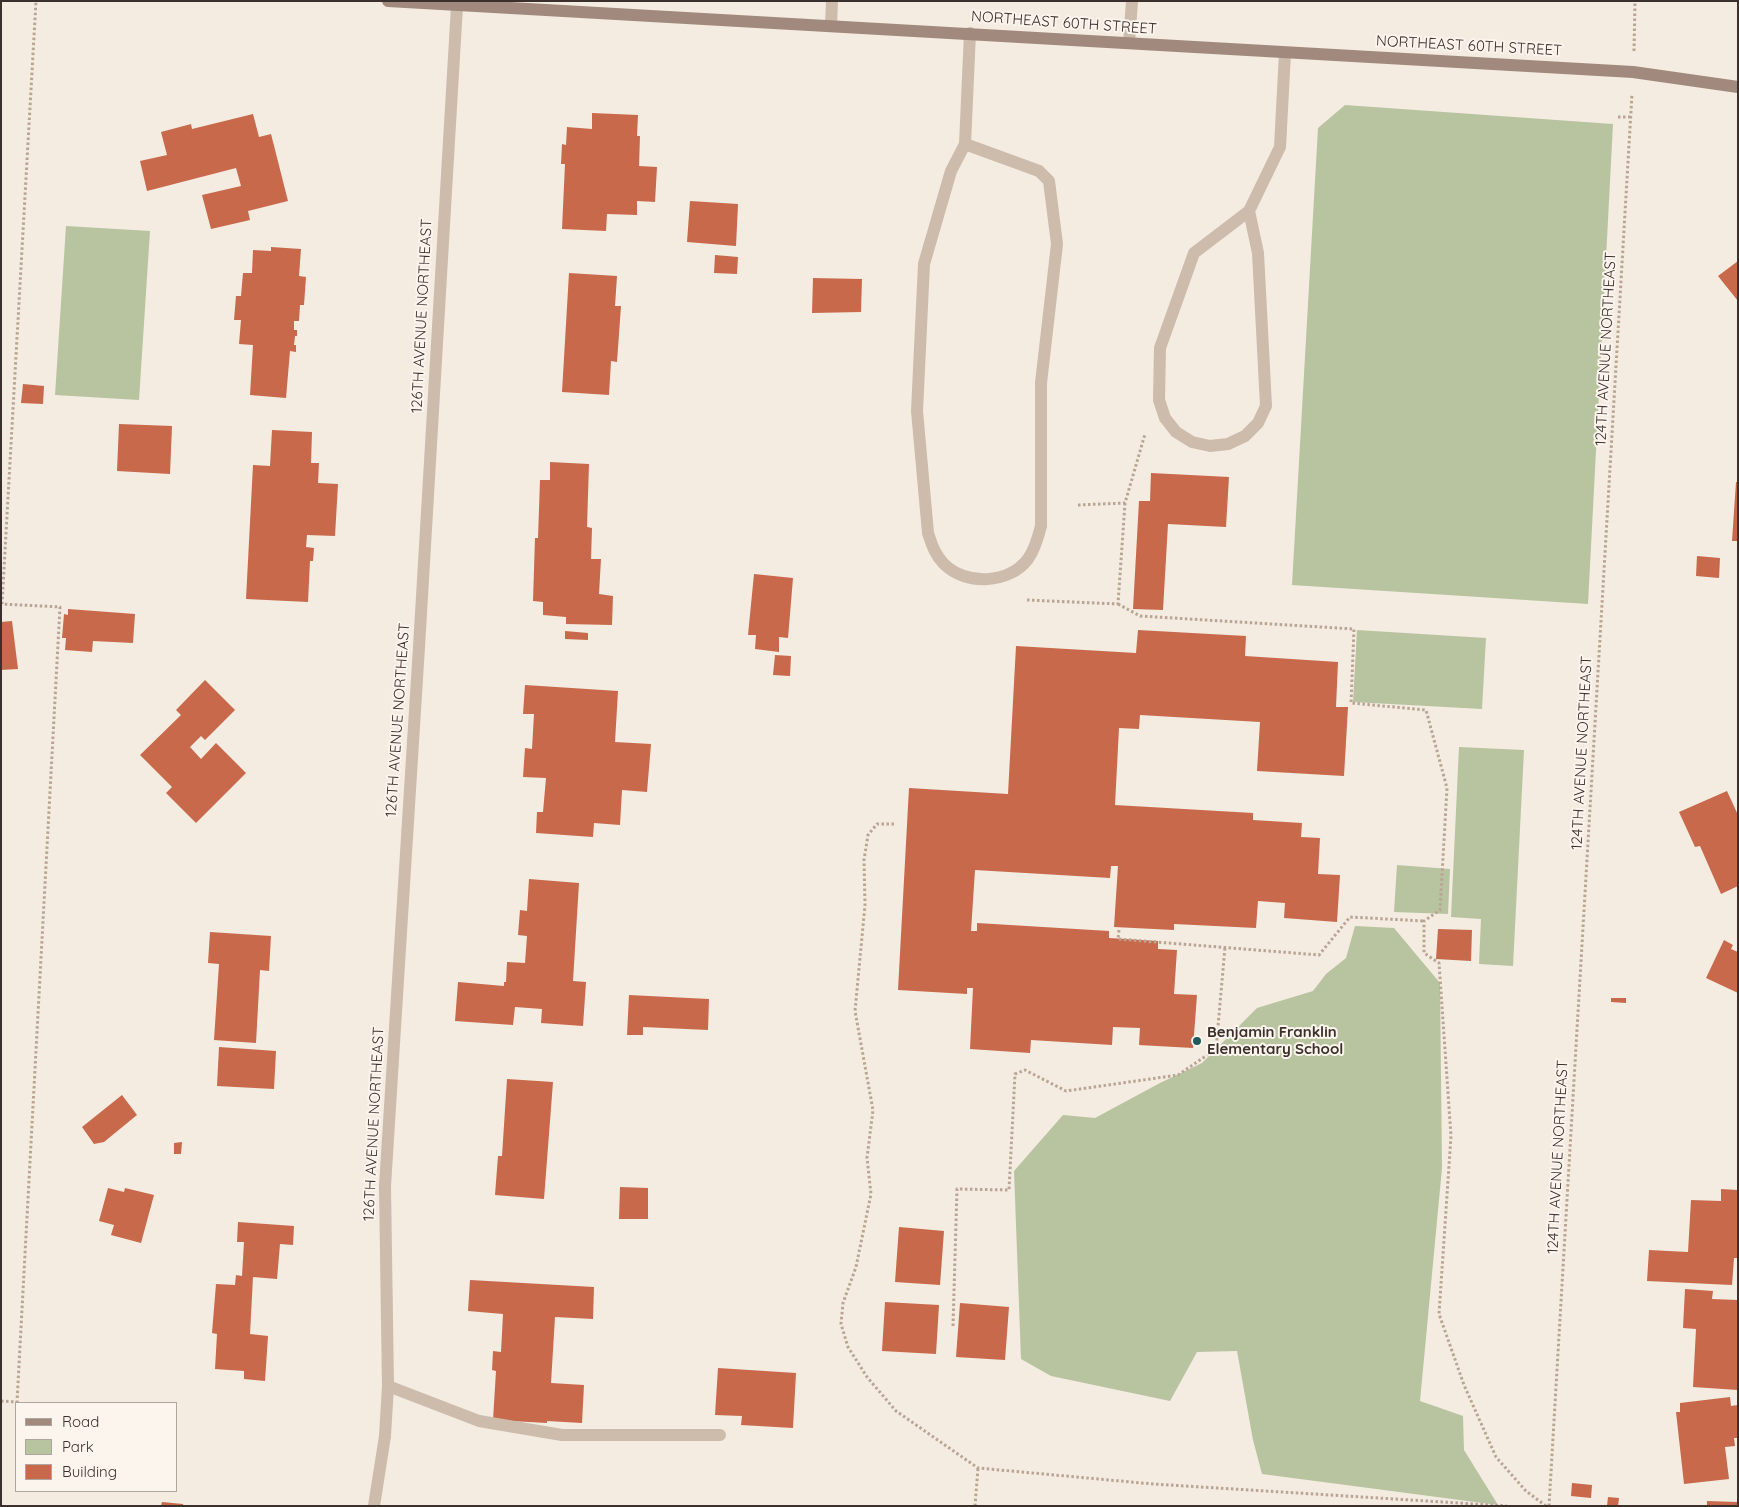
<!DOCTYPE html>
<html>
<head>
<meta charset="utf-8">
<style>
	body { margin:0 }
	#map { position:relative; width:1739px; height:1507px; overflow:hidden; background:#f4ebe1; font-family:Quicksand,sans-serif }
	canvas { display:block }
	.frame { position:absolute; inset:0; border:2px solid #3b302b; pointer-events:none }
	.legend { position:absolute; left:15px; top:1402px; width:162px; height:90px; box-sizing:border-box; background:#fbf5ee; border:1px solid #aea6a0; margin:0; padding:6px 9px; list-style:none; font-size:15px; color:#3b302b }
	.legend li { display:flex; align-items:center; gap:10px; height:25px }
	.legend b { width:25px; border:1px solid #aea6a0 }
</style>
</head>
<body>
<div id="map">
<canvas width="1739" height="1507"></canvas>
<div class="frame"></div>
<ul class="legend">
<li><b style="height:6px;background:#a18a7d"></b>Road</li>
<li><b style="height:14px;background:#b8c4a0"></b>Park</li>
<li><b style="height:14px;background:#c8694b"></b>Building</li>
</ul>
</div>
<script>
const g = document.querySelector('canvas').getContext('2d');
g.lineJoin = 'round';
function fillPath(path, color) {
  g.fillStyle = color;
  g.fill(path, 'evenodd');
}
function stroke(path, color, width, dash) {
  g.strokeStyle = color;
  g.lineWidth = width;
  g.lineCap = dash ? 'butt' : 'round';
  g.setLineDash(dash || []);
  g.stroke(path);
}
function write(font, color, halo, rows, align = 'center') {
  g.font = font + ' Quicksand,sans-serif';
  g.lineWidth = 4;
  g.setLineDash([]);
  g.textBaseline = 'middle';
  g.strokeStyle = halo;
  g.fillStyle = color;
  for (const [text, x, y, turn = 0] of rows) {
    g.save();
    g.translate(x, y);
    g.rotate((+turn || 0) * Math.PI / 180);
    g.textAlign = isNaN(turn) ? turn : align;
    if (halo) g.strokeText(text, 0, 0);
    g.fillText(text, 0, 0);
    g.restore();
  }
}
fillPath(new Path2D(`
	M 1345,105 L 1613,124 L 1588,604 L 1292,585 L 1318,128 Z
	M 66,226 L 150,231 L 139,400 L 55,395 Z
	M 1357,630 L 1486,638 L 1482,709 L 1353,702 Z
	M 1459,747 L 1524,750 L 1513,966 L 1479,964 L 1481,919 L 1451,917 Z
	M 1397,865 L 1450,869 L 1448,914 L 1394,912 Z
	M 1355,926 L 1394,928 L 1440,983 L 1442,1168 L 1420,1401 L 1463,1416 L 1464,1450 L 1498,1505 L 1262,1474 L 1253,1440 L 1237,1351 L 1197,1352 L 1170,1401 L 1051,1376 L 1021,1359 L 1014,1171 L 1063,1115 L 1095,1118 L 1160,1083 L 1202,1063 L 1257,1008 L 1313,991 L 1326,974 L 1346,958 Z`), '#b8c4a0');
fillPath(new Path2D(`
	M 592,113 L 638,115 L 637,136 L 640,136 L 639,166 L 657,167 L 655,202 L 637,201 L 637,215 L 607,214 L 606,231 L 562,229 L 565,164 L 561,164 L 562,144 L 566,145 L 567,127 L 592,129 Z
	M 253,114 L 259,137 L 271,134 L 288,201 L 248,211 L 250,220 L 211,229 L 202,195 L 241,186 L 236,168 L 147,191 L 140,161 L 167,155 L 161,132 L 191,124 L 192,129 Z
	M 690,201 L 738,204 L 736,246 L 687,242 Z
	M 271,247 L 301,249 L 299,276 L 306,277 L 304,305 L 300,305 L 299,321 L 294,321 L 294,330 L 297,330 L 297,336 L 295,336 L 294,345 L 296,345 L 296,352 L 290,351 L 286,398 L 250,395 L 253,345 L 239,344 L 241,320 L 234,320 L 236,296 L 241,296 L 243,273 L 252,273 L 253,250 L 271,251 Z
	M 715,255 L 738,257 L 737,274 L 714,273 Z
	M 1738,261 L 1738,301 L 1718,276 Z
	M 569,273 L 617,276 L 615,306 L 621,306 L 617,362 L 611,361 L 609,395 L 562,392 Z
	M 813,278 L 862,279 L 861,312 L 812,313 Z
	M 23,384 L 44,386 L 43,404 L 21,403 Z
	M 119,424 L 172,426 L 170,474 L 117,471 Z
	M 272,430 L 312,432 L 311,463 L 319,463 L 318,483 L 338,484 L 335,536 L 307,535 L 306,547 L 314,548 L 313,561 L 310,561 L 308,602 L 246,599 L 253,465 L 270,466 Z
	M 550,462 L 589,464 L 587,527 L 592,528 L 591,559 L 601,559 L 599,594 L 613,596 L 612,625 L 566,624 L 566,617 L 543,615 L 543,602 L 533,601 L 535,538 L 538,538 L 540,480 L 550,480 Z
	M 1151,473 L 1229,477 L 1226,527 L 1168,524 L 1163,610 L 1133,609 L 1139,501 L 1150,501 Z
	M 1736,482 L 1738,482 L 1738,541 L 1732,541 Z
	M 1697,556 L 1720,558 L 1719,578 L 1696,576 Z
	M 754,574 L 793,578 L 788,638 L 779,637 L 779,652 L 755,649 L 756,635 L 748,635 Z
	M 68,609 L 135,614 L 133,643 L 93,641 L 92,652 L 65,650 L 66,638 L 62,638 L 64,614 L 68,615 Z
	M 12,621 L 18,669 L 1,670 L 1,622 Z
	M 1138,630 L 1246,636 L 1245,656 L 1338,662 L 1336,707 L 1348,707 L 1344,776 L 1257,771 L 1260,722 L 1140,715 L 1139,729 L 1119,728 L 1115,805 L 1253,813 L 1253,820 L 1302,823 L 1301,837 L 1320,838 L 1318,874 L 1340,875 L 1337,922 L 1284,918 L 1285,903 L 1258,901 L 1256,928 L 1174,924 L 1174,930 L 1114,927 L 1118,866 L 1111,866 L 1110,878 L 975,870 L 971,931 L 977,931 L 977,923 L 1109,931 L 1109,938 L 1158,941 L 1158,949 L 1177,950 L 1174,994 L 1197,995 L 1193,1048 L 1139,1045 L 1140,1028 L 1113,1027 L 1112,1045 L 1031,1040 L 1030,1053 L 970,1049 L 973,988 L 967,988 L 967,994 L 898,990 L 909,788 L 1008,794 L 1016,646 L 1136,653 Z
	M 565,631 L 588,633 L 588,640 L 565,639 Z
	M 775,655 L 791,656 L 790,676 L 773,675 Z
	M 205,680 L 235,710 L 205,740 L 201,736 L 190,747 L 201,759 L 216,743 L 246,773 L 196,823 L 166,793 L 172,787 L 140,755 L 181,715 L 176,710 Z
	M 525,685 L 618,691 L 615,742 L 651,744 L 647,792 L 622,790 L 620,825 L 594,823 L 593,837 L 536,833 L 537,812 L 543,812 L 546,778 L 523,777 L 525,748 L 532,749 L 534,714 L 523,714 Z
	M 1727,791 L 1738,815 L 1738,886 L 1721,894 L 1700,846 L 1695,847 L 1679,812 Z
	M 529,879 L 579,883 L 573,981 L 586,982 L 583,1026 L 541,1023 L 542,1009 L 515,1007 L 513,1025 L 455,1021 L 458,982 L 504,986 L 504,982 L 506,982 L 507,962 L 525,963 L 527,936 L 518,935 L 520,910 L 527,911 Z
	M 1438,929 L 1472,930 L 1471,961 L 1436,959 Z
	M 210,932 L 271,936 L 269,971 L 260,970 L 256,1043 L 214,1040 L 219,964 L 208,963 Z
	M 1724,940 L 1733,945 L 1731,949 L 1738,952 L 1738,993 L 1706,978 Z
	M 629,995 L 709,999 L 708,1030 L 643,1027 L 643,1035 L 627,1035 Z
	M 1611,998 L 1626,998 L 1626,1003 L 1611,1002 Z
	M 219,1047 L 276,1051 L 274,1089 L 217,1086 Z
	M 507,1079 L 553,1082 L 544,1199 L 495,1195 L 498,1156 L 502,1156 Z
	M 122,1095 L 137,1115 L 104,1142 L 94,1144 L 82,1127 Z
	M 182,1142 L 181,1154 L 174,1154 L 174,1143 Z
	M 620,1187 L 648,1188 L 648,1219 L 619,1219 Z
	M 108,1188 L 124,1192 L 125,1188 L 154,1195 L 141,1243 L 111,1235 L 114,1225 L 99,1221 Z
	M 1721,1189 L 1738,1190 L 1738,1258 L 1734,1258 L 1732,1285 L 1647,1281 L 1649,1250 L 1688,1252 L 1691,1200 L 1721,1201 Z
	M 238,1222 L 294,1226 L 293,1245 L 280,1244 L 277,1279 L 253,1277 L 250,1334 L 268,1336 L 265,1381 L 244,1379 L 244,1371 L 215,1369 L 217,1334 L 212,1333 L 216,1284 L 235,1285 L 236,1275 L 242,1276 L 244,1242 L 237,1242 Z
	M 899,1227 L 944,1231 L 940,1285 L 895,1282 Z
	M 470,1280 L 594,1287 L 593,1319 L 555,1317 L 551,1383 L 584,1385 L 582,1423 L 547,1421 L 547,1423 L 493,1420 L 496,1371 L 492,1370 L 493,1351 L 501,1352 L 503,1314 L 468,1311 Z
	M 1685,1289 L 1713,1291 L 1712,1299 L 1738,1300 L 1738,1390 L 1693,1387 L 1696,1329 L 1683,1328 Z
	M 885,1302 L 939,1305 L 936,1354 L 882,1351 Z
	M 960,1303 L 1009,1307 L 1005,1360 L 956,1357 Z
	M 718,1368 L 796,1373 L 793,1428 L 741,1425 L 742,1416 L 715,1415 Z
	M 1730,1397 L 1731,1406 L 1738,1405 L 1738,1438 L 1734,1438 L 1735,1446 L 1725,1447 L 1729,1479 L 1684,1484 L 1676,1412 L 1680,1412 L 1680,1403 Z
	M 1572,1483 L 1592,1485 L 1591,1498 L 1571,1496 Z
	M 1608,1497 L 1619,1498 L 1618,1506 L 1607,1506 Z
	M 1707,1501 L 1738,1502 L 1738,1506 L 1707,1506 Z
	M 162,1502 L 183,1504 L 183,1506 L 161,1506 Z`), '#c8694b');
stroke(new Path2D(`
	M 1634,51 L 1635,1
	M 1618,117 L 1631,117
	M 1078,505 L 1125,503 L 1145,434
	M 1027,600 L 1118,604 L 1125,503
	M 1118,604 L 1140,616 L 1354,629 L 1351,703 L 1426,710 L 1447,788 L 1440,910 L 1424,921 L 1424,953 L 1439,963 L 1451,1136 L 1439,1314 L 1464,1385 L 1496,1457 L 1526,1491 L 1546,1506
	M 894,824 L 877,824 L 868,835 L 864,860 L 865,905 L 855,1011 L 873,1110 L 867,1158 L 871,1194 L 856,1267 L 843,1303 L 841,1324 L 848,1347 L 867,1377 L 896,1411 L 978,1468 L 1153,1484 L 1507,1506
	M 1119,930 L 1118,939 L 1319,955 L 1350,917 L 1424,921
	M 953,1326 L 957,1189 L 1009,1190 L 1015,1074 L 1025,1070 L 1066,1091 L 1178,1075 L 1216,1049 L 1225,947
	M 1,1401 L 17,1402 L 60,607 L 2,604 L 36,1
	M 975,1506 L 978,1468
	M 1549,1506 L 1632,94`), '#b9a596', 3, [2.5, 2.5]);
stroke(new Path2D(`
	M 831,26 L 832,1
	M 965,144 L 1039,171 L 1049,181 L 1057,244 L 1041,383 L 1041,526 C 1038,538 1035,549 1028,559 C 1009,584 966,586 944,564 C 935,555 932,545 928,533 L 917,411 L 924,264 L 951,171 Z
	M 965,144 L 970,33
	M 1249,211 L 1258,253 L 1266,406 L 1258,423 L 1245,436 L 1228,444 L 1210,446 L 1192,442 L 1176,432 L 1165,418 L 1159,400 L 1160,348 L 1194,253 L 1249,211 L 1280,147 L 1285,53
	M 388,1386 L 479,1421 L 562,1435 L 720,1435
	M 374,1506 L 385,1436`), '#cdbbac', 12);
stroke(new Path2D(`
	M 1129,43 L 1132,1
	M 385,1436 L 388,1386 L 385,1186 L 419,647 L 457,6`), '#cdbbac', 12);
stroke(new Path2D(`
	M 388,1 L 1598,70 L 1633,72 L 1738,87`), '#a18a7d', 12);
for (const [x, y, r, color] of [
	[1197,1041,5,"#1f5a5e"]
]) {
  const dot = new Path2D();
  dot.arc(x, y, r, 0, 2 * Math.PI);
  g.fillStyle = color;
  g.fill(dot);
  stroke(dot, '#fbf5ee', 2);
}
write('15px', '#3b302b', '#fbf5ee', [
	["NORTHEAST 60TH STREET",1064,23,4],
	["NORTHEAST 60TH STREET",1469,46,3],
	["126TH AVENUE NORTHEAST",422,316,-87],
	["124TH AVENUE NORTHEAST",1606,349,-87],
	["126TH AVENUE NORTHEAST",398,720,-86],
	["124TH AVENUE NORTHEAST",1582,753,-87],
	["126TH AVENUE NORTHEAST",374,1124,-87],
	["124TH AVENUE NORTHEAST",1558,1157,-87]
]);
write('bold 15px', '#3b302b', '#fbf5ee', [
	["Benjamin Franklin",1207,1032],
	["Elementary School",1207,1049]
], 'left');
</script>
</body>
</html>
